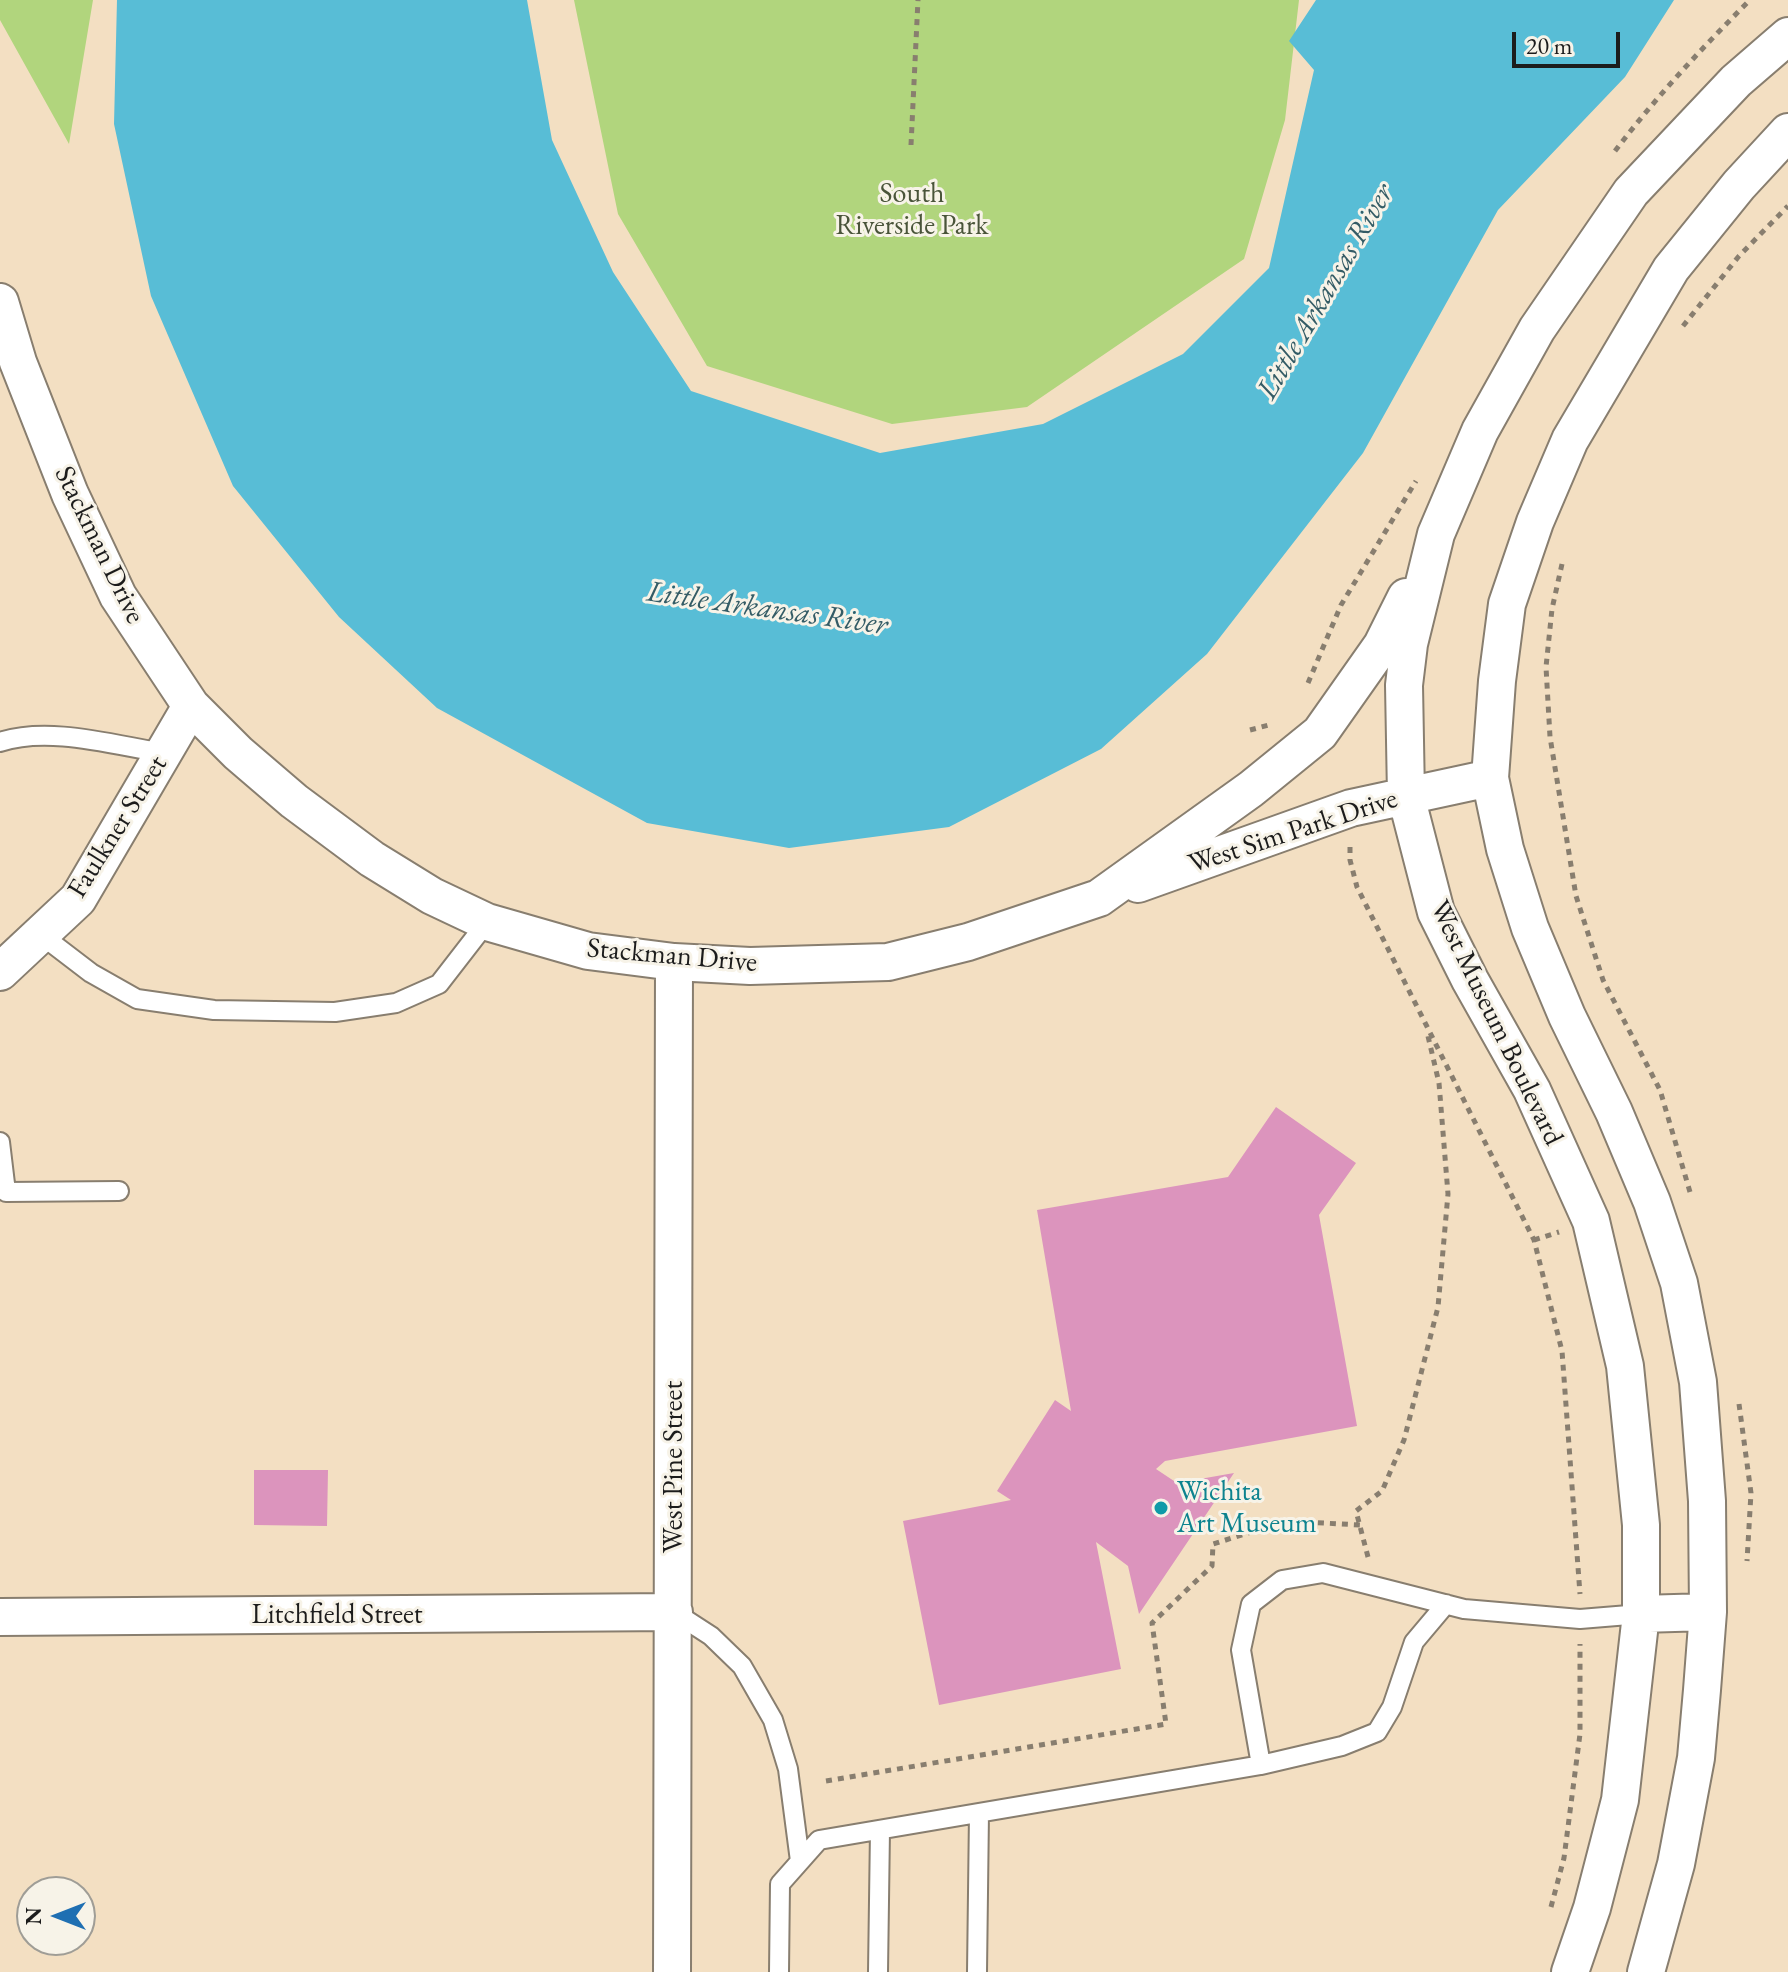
<!DOCTYPE html>
<html>
<head>
<meta charset="utf-8">
<style>
	body { margin:0 }
	#map { position:relative; width:1788px; height:1972px; overflow:hidden; background:#f3dfc2; font-family:"EB Garamond",serif }
	canvas { display:block }
	.north { position:absolute; left:16px; top:1876px; width:80px; height:80px; box-sizing:border-box; background:#f7f3e8; border:2px solid #9f9d96; border-radius:50%; rotate:270deg; font-size:22px; font-weight:700; line-height:32px; text-align:center; color:#1c1c1c }
	.north::after { content:''; display:block; margin:auto; width:28px; height:36px; background:#1f6fb2; clip-path:polygon(50% 0,100% 100%,50% 72%,0 100%) }
	.scale { position:absolute; left:1512px; top:32px; width:108px; height:36px; box-sizing:border-box; border:4px solid #1c1c1c; border-top:0; padding-left:10px; font-size:24px; line-height:28px; white-space:nowrap; color:#1c1c1c; -webkit-text-stroke:6px #f7f3e8; paint-order:stroke }
</style>
</head>
<body>
<div id="map">
<canvas width="1788" height="1972"></canvas>
<div class="north">N</div>
<div class="scale">20 m</div>
</div>
<script>
const g = document.querySelector('canvas').getContext('2d');
g.lineJoin = 'round';
function fillPath(path, color) {
  g.fillStyle = color;
  g.fill(path, 'evenodd');
}
function stroke(path, color, width, dash) {
  g.strokeStyle = color;
  g.lineWidth = width;
  g.lineCap = dash ? 'butt' : 'round';
  g.setLineDash(dash || []);
  g.stroke(path);
}
function write(font, color, halo, rows, align = 'center') {
  g.font = font + ' "EB Garamond",serif';
  g.lineWidth = 6;
  g.setLineDash([]);
  g.textBaseline = 'middle';
  g.strokeStyle = halo;
  g.fillStyle = color;
  for (const [text, x, y, turn = 0] of rows) {
    g.save();
    g.translate(x, y);
    g.rotate((+turn || 0) * Math.PI / 180);
    g.textAlign = isNaN(turn) ? turn : align;
    if (halo) g.strokeText(text, 0, 0);
    g.fillText(text, 0, 0);
    g.restore();
  }
}
fillPath(new Path2D(`
	M 0,0 L 93,0 L 69,144 L 0,20 Z
	M 574,0 L 1299,0 L 1285,120 L 1244,259 L 1027,407 L 892,424 L 707,366 L 618,214 Z`), '#b1d57d');
fillPath(new Path2D(`
	M 117,0 L 527,0 L 552,140 L 613,272 L 691,391 L 880,453 L 1043,424 L 1183,354 L 1269,268 L 1314,70 L 1289,41 L 1316,0 L 1674,0 L 1625,77 L 1498,210 L 1363,453 L 1207,654 L 1101,749 L 949,827 L 789,848 L 647,823 L 437,708 L 339,617 L 233,486 L 151,296 L 114,124 Z`), '#58bdd6');
fillPath(new Path2D(`
	M 1276,1107 L 1356,1163 L 1319,1215 L 1357,1426 L 1165,1461 L 1156,1469 L 1177,1483 L 1234,1473 L 1139,1614 L 1128,1566 L 1096,1542 L 1121,1669 L 939,1705 L 903,1521 L 1011,1500 L 997,1491 L 1055,1400 L 1071,1411 L 1037,1210 L 1228,1177 Z
	M 254,1470 L 328,1470 L 327,1526 L 254,1525 Z`), '#dc94bd');
const service = new Path2D(`
	M 0,742 C 49,726 113,745 164,753
	M 40,934 L 91,973 L 137,999 L 214,1010 L 335,1012 L 396,1003 L 439,984 L 487,922
	M 0,1142 L 6,1192 L 119,1191
	M 674,1612 L 711,1636 L 742,1666 L 773,1720 L 788,1769 L 800,1861
	M 1261,1765 L 1342,1746 L 1377,1732 L 1392,1707 L 1414,1642 L 1446,1604
	M 779,1972 L 780,1884 L 819,1840 L 1261,1765 L 1241,1650 L 1251,1604 L 1282,1580 L 1323,1573 L 1464,1609 L 1580,1619 L 1641,1614
	M 878,1972 L 880,1830
	M 977,1972 L 979,1813`);
const minor = new Path2D(`
	M 0,302 L 18,362 L 70,494 L 118,596 L 191,706 L 238,753 L 294,801 L 372,859 L 432,896 L 487,922 L 588,951 L 674,962 L 750,966 L 888,962 L 968,942 L 1099,898 L 1251,789 L 1320,733 L 1382,645 L 1406,597
	M 1138,884 L 1351,808 L 1490,778
	M 0,972 L 78,899 L 191,706
	M 1641,1614 L 1708,1612
	M 0,1617 L 674,1612
	M 672,1972 L 674,962
	M 1570,1972 L 1592,1908 L 1620,1800 L 1641,1614 L 1641,1525 L 1625,1366 L 1591,1221 L 1532,1090 L 1470,980 L 1436,912 L 1406,796 L 1404,685 L 1409,644 L 1436,534 L 1480,431 L 1537,329 L 1631,192 L 1736,81 L 1788,36
	M 1646,1972 L 1676,1864 L 1696,1758 L 1702,1690 L 1708,1612 L 1707,1501 L 1698,1382 L 1679,1283 L 1652,1202 L 1614,1112 L 1567,1016 L 1530,928 L 1505,849 L 1490,778 L 1497,681 L 1507,604 L 1535,522 L 1570,440 L 1671,269 L 1739,185 L 1788,132`);
stroke(service, '#887e6f', 22);
stroke(minor, '#887e6f', 40);
stroke(new Path2D(`
	M 911,145 L 918,0
	M 1615,151 C 1656,97 1702,48 1750,0
	M 1683,326 L 1739,256 L 1788,206
	M 1562,564 L 1552,609 L 1546,667 L 1550,737 L 1576,896 L 1603,980 L 1660,1090 L 1690,1192
	M 1308,683 L 1341,605 L 1416,481
	M 1250,730 L 1269,725
	M 1350,847 L 1350,860 L 1357,887 L 1534,1240 L 1562,1351 L 1580,1594
	M 1534,1240 L 1559,1232
	M 1739,1404 L 1751,1493 L 1747,1561
	M 1368,1557 L 1356,1511 L 1382,1491 L 1404,1440 L 1438,1307 L 1448,1194 L 1439,1083 L 1427,1032
	M 826,1781 L 1166,1724 L 1152,1623 L 1212,1566 L 1213,1544 L 1286,1521 L 1360,1525
	M 1551,1907 L 1564,1858 L 1580,1734 L 1580,1644`), '#887e6f', 5, [6, 6]);
stroke(service, '#fff', 18);
stroke(minor, '#fff', 36);
for (const [x, y, r, color] of [
	[1161,1508,8,"#0f9aa8"]
]) {
  const dot = new Path2D();
  dot.arc(x, y, r, 0, 2 * Math.PI);
  g.fillStyle = color;
  g.fill(dot);
  stroke(dot, '#f7f3e8', 3);
}
write('28px', '#495439', '#f7f3e8', [
	["South",912,194],
	["Riverside Park",912,226]
]);
write('28px', '#1c1c1c', '#f7f3e8', [
	["Stackman Drive",99,545,64],
	["Faulkner Street",118,827,-58],
	["West Sim Park Drive",1293,832,-18],
	["Stackman Drive",672,956,5],
	["West Museum Boulevard",1496,1023,64],
	["West Pine Street",674,1467,-90],
	["Litchfield Street",337,1615]
]);
write('28px', '#0d838f', '#f7f3e8', [
	["Wichita",1177,1492],
	["Art Museum",1177,1524]
], 'left');
write('italic 30px', '#345c66', '#f7f3e8', [
	["Little Arkansas River",1326,292,-60],
	["Little Arkansas River",767,609,8]
]);
</script>
</body>
</html>
